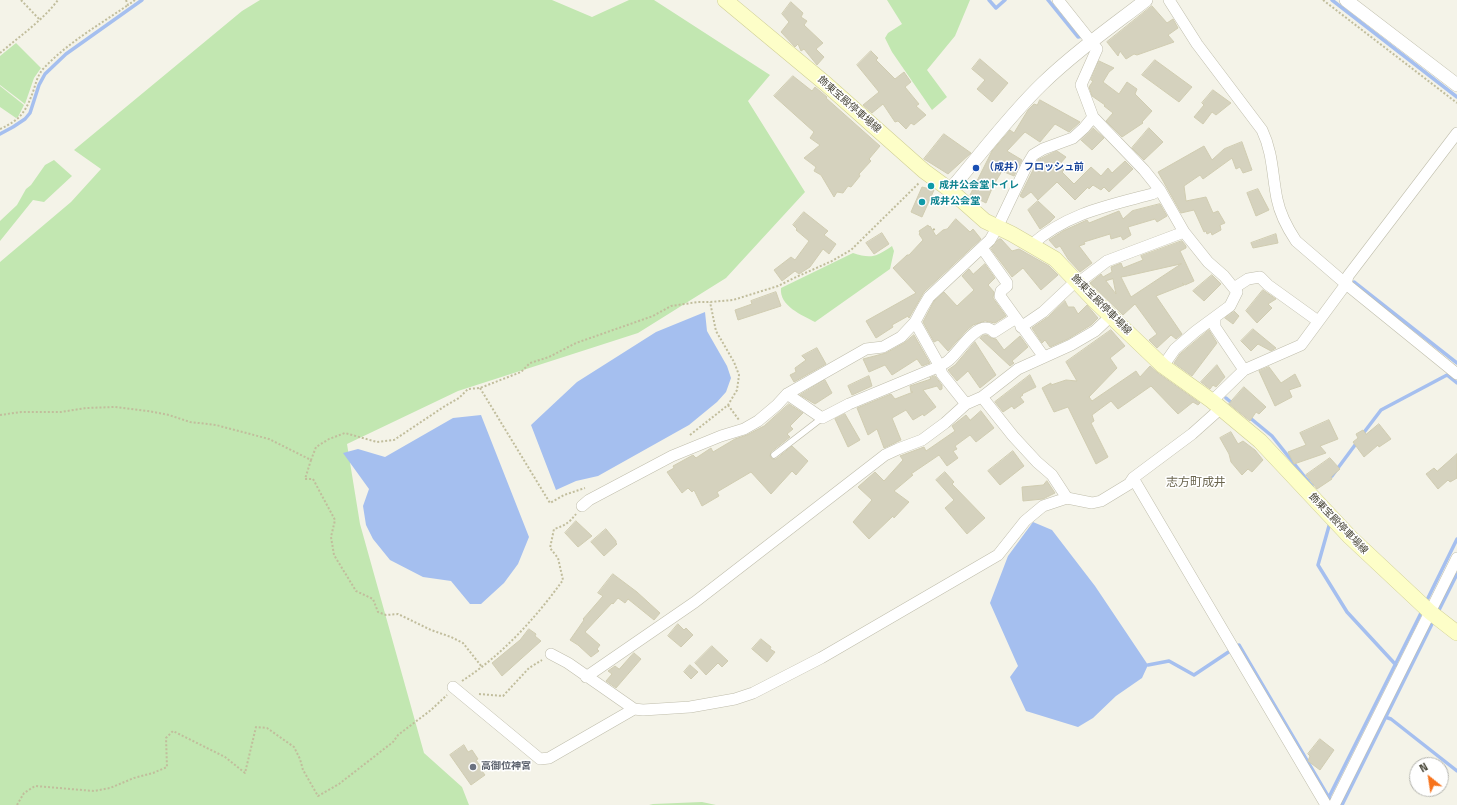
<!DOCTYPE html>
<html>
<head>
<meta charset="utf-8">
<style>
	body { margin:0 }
	#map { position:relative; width:1457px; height:805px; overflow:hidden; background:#f4f3e8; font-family:"Titillium Web",sans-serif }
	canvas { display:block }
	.north { position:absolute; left:1409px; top:757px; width:40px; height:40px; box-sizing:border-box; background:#fff; border:1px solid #b5b5af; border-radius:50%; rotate:330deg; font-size:11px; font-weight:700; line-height:16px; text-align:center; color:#474537 }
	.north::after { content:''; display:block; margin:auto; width:14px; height:18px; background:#f7731c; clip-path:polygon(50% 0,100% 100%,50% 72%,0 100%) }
</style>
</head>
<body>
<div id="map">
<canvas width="1457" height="805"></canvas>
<div class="north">N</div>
</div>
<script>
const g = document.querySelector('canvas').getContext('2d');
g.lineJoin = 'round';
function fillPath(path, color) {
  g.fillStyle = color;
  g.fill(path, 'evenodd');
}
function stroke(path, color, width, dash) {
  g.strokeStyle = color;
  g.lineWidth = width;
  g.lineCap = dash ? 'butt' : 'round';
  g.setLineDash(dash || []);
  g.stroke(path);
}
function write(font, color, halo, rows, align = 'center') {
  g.font = font + ' "Titillium Web","Noto Sans JP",sans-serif';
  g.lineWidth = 3;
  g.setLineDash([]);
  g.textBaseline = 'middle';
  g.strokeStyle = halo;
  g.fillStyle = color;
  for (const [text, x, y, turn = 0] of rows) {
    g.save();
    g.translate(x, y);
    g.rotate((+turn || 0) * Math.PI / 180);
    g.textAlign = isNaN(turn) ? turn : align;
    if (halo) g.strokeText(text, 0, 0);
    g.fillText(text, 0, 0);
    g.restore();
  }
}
fillPath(new Path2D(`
	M 260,0 L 552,0 L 592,17 L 629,0 L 654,0 L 770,75 L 748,101 L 805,192 L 726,278 L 638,333 L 458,391 L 347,444 L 360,524 L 424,753 L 462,787 L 469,805 L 0,805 L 0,262 L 71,202 L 101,169 L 74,150 L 242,11 Z
	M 887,0 L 970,0 L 955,36 L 927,70 L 947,97 L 932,110 L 892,52 L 885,38 L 888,33 L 902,24 Z
	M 16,43 L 41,68 L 34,78 L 25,104 L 0,85 L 0,56 Z
	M 0,86 L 24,105 L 18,117 L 16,118 L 0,107 Z
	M 54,160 L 72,176 L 44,202 L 33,200 L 0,241 L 0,221 L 17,205 L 26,189 L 31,185 L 45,165 Z
	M 892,246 L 894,251 L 890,269 L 815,322 C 802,315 779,306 781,288 L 853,253 C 871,259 876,257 892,246 Z
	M 702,802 L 716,805 L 649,805 L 653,804 Z`), '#c2e7b1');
fillPath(new Path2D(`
	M 705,312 L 707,331 L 727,366 L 731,378 L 726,392 L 717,402 L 689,425 L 598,476 L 576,481 L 556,490 L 531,425 L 577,382 L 656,332 Z
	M 481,415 L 529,537 L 518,564 L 504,583 L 481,604 L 470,604 L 451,581 L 423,577 L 390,560 L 373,539 L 366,525 L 363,506 L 369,489 L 343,453 L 358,449 L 385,457 L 453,418 Z
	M 1033,522 L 1052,530 L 1095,586 L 1148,665 L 1142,678 L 1116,696 L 1093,718 L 1078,727 L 1026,711 L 1010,677 L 1018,666 L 990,603 L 1008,556 Z`), '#a5bfef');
stroke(new Path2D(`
	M 989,0 L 996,8 L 1005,0
	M 1048,0 L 1078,37 L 1083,36
	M 1332,0 L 1457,97
	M 0,134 L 13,127 L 25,119 L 30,113 L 39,85 L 45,74 L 66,54 L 142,0
	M 1354,282 L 1457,363
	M 1226,398 L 1233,404
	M 1249,417 L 1272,436 L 1312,486
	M 1362,435 L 1381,410 L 1447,375 L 1457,383
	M 1328,477 L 1332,476 L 1358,441
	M 1329,526 L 1318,565 L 1347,612 L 1396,665
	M 1428,598 L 1457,539
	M 1438,612 L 1457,574
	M 1148,665 L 1169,661 L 1194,675 L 1239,645 L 1332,803
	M 1385,717 L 1391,719 L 1457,771
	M 1329,797 L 1421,613
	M 1342,805 L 1432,624`), '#a5bfef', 3.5);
const building = new Path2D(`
	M 791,2 L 803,13 L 801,17 L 807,21 L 804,25 L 823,43 L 816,49 L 824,57 L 817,65 L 804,49 L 801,51 L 798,44 L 795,47 L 781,32 L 789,22 L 782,14 Z
	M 1152,6 L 1167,23 L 1173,19 L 1178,28 L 1168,35 L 1174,42 L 1137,55 L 1134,54 L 1126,59 L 1120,51 L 1118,56 L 1107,42 Z
	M 871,51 L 878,58 L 876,60 L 895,79 L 904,72 L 911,82 L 905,87 L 919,104 L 916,106 L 926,115 L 914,125 L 911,123 L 906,129 L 898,121 L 895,122 L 883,104 L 872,113 L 863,105 L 879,92 L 857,65 Z
	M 980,59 L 1008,83 L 992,102 L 977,89 L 985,80 L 972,69 Z
	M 1155,60 L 1192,87 L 1179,102 L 1142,75 Z
	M 1099,61 L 1114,68 L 1109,72 L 1103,82 L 1119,94 L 1127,82 L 1137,89 L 1135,94 L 1152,111 L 1142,122 L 1143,123 L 1122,137 L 1106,121 L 1113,113 L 1104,106 L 1105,105 L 1092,96 L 1089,87 L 1093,81 L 1091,80 Z
	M 793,76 L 812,91 L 815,87 L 827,97 L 826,98 L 880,146 L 869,159 L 871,161 L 859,174 L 860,176 L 851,187 L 848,186 L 843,193 L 837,192 L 834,197 L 821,175 L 814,171 L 816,167 L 804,158 L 820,145 L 810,138 L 814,132 L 774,96 Z
	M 1213,90 L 1231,103 L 1216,115 L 1212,112 L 1203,124 L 1194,117 L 1204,105 L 1202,103 Z
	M 1040,100 L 1080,122 L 1069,132 L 1055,124 L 1040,142 L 1025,132 L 1007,151 L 1022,160 L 1014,176 L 1002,171 L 993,186 L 986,203 L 970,195 L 992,151 L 1010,130 L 1014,133 L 1028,110 L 1034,104 L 1037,105 Z
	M 1093,128 L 1104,138 L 1092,150 L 1081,140 Z
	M 1149,128 L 1163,142 L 1144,160 L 1132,148 Z
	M 944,134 L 971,153 L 948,174 L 924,159 Z
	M 1242,142 L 1252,170 L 1243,173 L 1240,167 L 1236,169 L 1232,158 L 1203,179 L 1200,175 L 1184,186 L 1186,201 L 1206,197 L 1213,213 L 1218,211 L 1225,223 L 1220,225 L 1221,230 L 1212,235 L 1211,232 L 1207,234 L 1206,231 L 1204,232 L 1194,210 L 1181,213 L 1158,172 L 1204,146 L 1212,160 L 1224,149 Z
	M 1057,151 L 1066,157 L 1059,165 L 1064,170 L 1062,172 L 1074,184 L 1091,167 L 1101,176 L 1108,168 L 1112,173 L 1125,161 L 1133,169 L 1109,192 L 1104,187 L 1101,190 L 1093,185 L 1089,189 L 1088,187 L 1075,200 L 1057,182 L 1038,200 L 1031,192 L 1023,198 L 1020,196 L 1038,160 Z
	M 929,186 L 934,190 L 922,217 L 911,212 L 922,187 L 926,188 Z
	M 1258,189 L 1269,210 L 1256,216 L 1247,193 Z
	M 1038,201 L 1055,217 L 1050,222 L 1040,229 L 1028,210 Z
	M 1160,204 L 1167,216 L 1157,222 L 1155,219 L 1128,227 L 1131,235 L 1123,240 L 1121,236 L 1111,239 L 1110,234 L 1084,242 L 1085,244 L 1079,246 L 1092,263 L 1080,272 L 1068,259 L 1060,246 L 1056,248 L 1049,240 L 1063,231 L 1087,220 L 1089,223 L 1119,211 L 1123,219 L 1132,211 Z
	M 804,212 L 828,231 L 824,235 L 836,244 L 829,254 L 823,249 L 810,267 L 799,274 L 795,271 L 782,281 L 774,270 L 791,257 L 795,260 L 809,241 L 796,230 L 797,229 L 793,225 Z
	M 956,219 L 970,232 L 973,229 L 981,239 L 924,292 L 909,318 L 908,316 L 892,325 L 893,327 L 876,338 L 866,321 L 916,293 L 893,268 L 907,255 L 909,255 L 923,240 L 919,234 L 920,233 L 919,231 L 928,225 L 929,227 L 930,226 L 936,236 L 943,230 L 947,229 Z
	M 882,233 L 889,244 L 874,254 L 866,243 Z
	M 1276,234 L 1278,243 L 1253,248 L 1251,243 Z
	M 999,239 L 1001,239 L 1012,251 L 1019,249 L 1049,266 L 1058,275 L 1041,290 L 1023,268 L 1012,277 L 991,249 Z
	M 1182,241 L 1186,246 L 1186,248 L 1180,251 L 1194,281 L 1185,285 L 1182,283 L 1184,285 L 1156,296 L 1182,334 L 1176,339 L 1171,335 L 1157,348 L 1149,340 L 1157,334 L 1135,304 L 1123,315 L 1090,283 L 1101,274 L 1103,277 L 1112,272 L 1111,267 L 1121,263 L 1123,268 L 1143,260 L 1141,256 ZM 1181,264 L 1131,297 L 1121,277 L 1127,276 ZM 1113,279 L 1116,294 L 1106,281 Z
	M 985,264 L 995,278 L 988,285 L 994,292 L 993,298 L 1006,316 L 995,323 L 985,321 L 973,325 L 967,330 L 948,351 L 938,340 L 934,342 L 923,322 L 934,301 L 944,292 L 957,306 L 974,290 L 962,276 L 969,269 L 973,274 Z
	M 1212,275 L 1221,284 L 1204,301 L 1193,291 Z
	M 1263,290 L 1276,299 L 1268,304 L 1272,308 L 1257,323 L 1246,311 Z
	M 776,292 L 781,306 L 738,320 L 735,310 L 752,304 L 751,301 Z
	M 1065,301 L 1068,307 L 1074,307 L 1078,314 L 1087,305 L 1098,318 L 1091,325 L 1068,339 L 1050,347 L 1045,340 L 1042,343 L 1032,328 L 1048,317 Z
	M 1234,311 L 1239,316 L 1233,324 L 1225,318 Z
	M 1253,329 L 1276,348 L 1271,351 L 1258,344 L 1251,351 L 1241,341 Z
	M 1111,330 L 1125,346 L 1110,358 L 1117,368 L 1089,397 L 1092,401 L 1136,371 L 1140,377 L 1150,366 L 1158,373 L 1200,403 L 1198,405 L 1193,402 L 1178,414 L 1151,386 L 1118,409 L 1111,401 L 1092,415 L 1094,421 L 1091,423 L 1108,457 L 1096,464 L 1068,407 L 1054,412 L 1042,388 L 1051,383 L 1051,385 L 1066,380 L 1077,381 L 1066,362 Z
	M 1209,330 L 1217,343 L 1192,376 L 1174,363 L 1180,354 Z
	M 914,335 L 930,363 L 922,366 L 917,359 L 892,375 L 885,365 L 869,372 L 863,359 L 886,353 L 904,343 Z
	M 984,335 L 987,335 L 991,338 L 996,339 L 1004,350 L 1020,336 L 1028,347 L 1012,361 L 1014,363 L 1010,366 L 980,338 Z
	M 975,342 L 996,375 L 980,388 L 968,371 L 957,381 L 948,370 L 955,365 Z
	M 817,348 L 826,364 L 794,382 L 790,375 L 796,372 L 795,368 L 806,360 L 802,356 Z
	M 1217,365 L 1225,377 L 1216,387 L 1213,385 L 1210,389 L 1201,382 Z
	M 1269,367 L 1281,383 L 1295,374 L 1301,386 L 1289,390 L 1292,397 L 1275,406 L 1259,371 Z
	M 1030,375 L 1036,387 L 1022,394 L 1023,395 L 1020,397 L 1024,402 L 1014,409 L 1012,406 L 1003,412 L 995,402 Z
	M 869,376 L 872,386 L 852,395 L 848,386 Z
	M 935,376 L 942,385 L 942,389 L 940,390 L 937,386 L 923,390 L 936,407 L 924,416 L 923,414 L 913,420 L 906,410 L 892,418 L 901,440 L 884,448 L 877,429 L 868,435 L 857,408 L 891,394 L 895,399 L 913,392 L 911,392 L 910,386 L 931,379 L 930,378 Z
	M 825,380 L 832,393 L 815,404 L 800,395 Z
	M 1244,387 L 1266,407 L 1259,414 L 1256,412 L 1250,421 L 1229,404 Z
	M 789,404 L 803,413 L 790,426 L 793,429 L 787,434 L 790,437 L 771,452 L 770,456 L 772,459 L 776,459 L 792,446 L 808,461 L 796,475 L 792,471 L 771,494 L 751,472 L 717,492 L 719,496 L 702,506 L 694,490 L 692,492 L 688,488 L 682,493 L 667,472 L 674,468 L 673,466 L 693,455 L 696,458 L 711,448 L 713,452 L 735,439 L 747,435 L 764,426 Z
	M 981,411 L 994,428 L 976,442 L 970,435 L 955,446 L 957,449 L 953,451 L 958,458 L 947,466 L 939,455 L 911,474 L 913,475 L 894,491 L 909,502 L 894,518 L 893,516 L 869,539 L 853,522 L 872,500 L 858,487 L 875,472 L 884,481 L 903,460 L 900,456 L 924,447 L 926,451 L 955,431 L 952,426 L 966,415 L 970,420 Z
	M 845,414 L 860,440 L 848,447 L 835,419 Z
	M 1329,420 L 1338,439 L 1320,446 L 1326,453 L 1294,464 L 1288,452 L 1306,445 L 1300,433 Z
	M 1379,424 L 1391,439 L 1379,447 L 1378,445 L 1364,457 L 1353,442 L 1358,438 L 1356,434 L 1363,430 L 1366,434 Z
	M 1231,432 L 1238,444 L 1243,441 L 1255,450 L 1263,460 L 1252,472 L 1248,469 L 1242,475 L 1231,462 L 1229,454 L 1220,438 Z
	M 1013,451 L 1024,466 L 1000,485 L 988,471 Z
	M 1457,454 L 1457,478 L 1450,482 L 1448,480 L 1438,489 L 1426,474 L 1434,468 L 1437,471 Z
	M 1330,458 L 1340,469 L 1331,477 L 1332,479 L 1317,489 L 1306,475 Z
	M 945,472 L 954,482 L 952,484 L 985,518 L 967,534 L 945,508 L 954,500 L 936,480 Z
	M 1047,481 L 1055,493 L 1043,499 L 1023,501 L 1022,487 L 1043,485 Z
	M 576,521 L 592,536 L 578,547 L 565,533 Z
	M 606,529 L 616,541 L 616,543 L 617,544 L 604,556 L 591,542 Z
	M 613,574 L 637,592 L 660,613 L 654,620 L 628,599 L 625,603 L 618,598 L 613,604 L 612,603 L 585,632 L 600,645 L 597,649 L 599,651 L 591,657 L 578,645 L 570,640 L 584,620 L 583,619 L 603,596 L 598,593 Z
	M 678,624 L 684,630 L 686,628 L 693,635 L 681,647 L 668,636 Z
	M 529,629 L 536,634 L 535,636 L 541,641 L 502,676 L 492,663 L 520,640 Z
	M 761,639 L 771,647 L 770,649 L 775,652 L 767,662 L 752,649 Z
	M 712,646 L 728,661 L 722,667 L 718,663 L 706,675 L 695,663 Z
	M 634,653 L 641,659 L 616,688 L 606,681 L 612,674 L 608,671 L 615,666 L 619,669 Z
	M 690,665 L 698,672 L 691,679 L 684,672 Z
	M 1320,739 L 1334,750 L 1320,770 L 1308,761 L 1310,756 L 1308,754 Z
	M 464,745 L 468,752 L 472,750 L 478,759 L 476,760 L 483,770 L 482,771 L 485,775 L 471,785 L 450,755 Z`);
fillPath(building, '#d5d2be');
stroke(building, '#d0ccb1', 1);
const service = new Path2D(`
	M 774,455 L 822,418`);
const minor = new Path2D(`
	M 1058,0 L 1097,49 L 1081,85 L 1093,117 L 1144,170 L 1160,190 L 1184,232 L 1208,262 L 1224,276 L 1237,292 L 1230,306 L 1196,331 L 1175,349 L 1163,366
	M 1169,0 L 1197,44 L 1262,130 C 1273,153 1272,174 1277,199 C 1280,214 1288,229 1296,241 L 1346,284 L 1457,374
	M 1031,245 C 1068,213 1107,206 1152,194 L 1160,190
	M 982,248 L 1007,283 L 1007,286 L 1001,291 L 1000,296 L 1044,357
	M 1078,283 L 1107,261 L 1184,232
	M 1234,288 L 1248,279 L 1260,277 L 1268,285 L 1318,321
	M 1215,318 L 1215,327 L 1244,370
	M 915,322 L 938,363 L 942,374 L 966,404
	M 1021,327 L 1043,312 L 1076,281
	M 787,394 L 822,418 L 849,404 L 938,367 C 943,364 948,362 951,358 C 959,351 974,327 986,328 C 990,328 992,330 994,332 L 1016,318
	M 982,397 L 1013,436 L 1037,462 L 1052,475 L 1067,498
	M 1212,401 L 1244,370 L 1301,345 L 1346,284 L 1348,276 L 1457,133
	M 1133,478 L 1326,805
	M 582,506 L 589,500 L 672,456 L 721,436 L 744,429 L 758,421 L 777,405 L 787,394 L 866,349 L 883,347 L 901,337 L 915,322 L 923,307 L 929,297 L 990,240 L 997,228 L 1027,165 L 1033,155 L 1043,149 L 1073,138 L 1084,128 L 1093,117
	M 551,654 L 568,663 L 634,709 L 643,710 L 690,707 L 735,699 L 753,693 L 821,658 L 998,555 L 1025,521 L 1043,506 L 1067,498 L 1092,503 L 1101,501 L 1129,484 L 1133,478 L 1192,434 L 1220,409
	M 586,677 L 695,602 L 885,455 L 898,449 L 922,440 L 945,423 L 966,404 L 982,397 L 1018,369 L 1071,345 L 1095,331 L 1111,316
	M 453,687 L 540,759 L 549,758 L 634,709
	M 1334,805 L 1457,558`);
const tertiary = new Path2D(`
	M 1346,0 L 1457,85
	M 950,190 C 980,155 1009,116 1042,84 C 1074,53 1111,27 1146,0`);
const secondary = new Path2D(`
	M 725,0 L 826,84 L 924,171 L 950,190 L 985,221 L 1012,234 L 1055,259 L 1095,301 L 1163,366 L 1212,401 L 1260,441 L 1350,537 L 1430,612 L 1457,633`);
stroke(service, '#bfbdab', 7);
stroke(minor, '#bfbdab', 12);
stroke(tertiary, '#bfbdab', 14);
stroke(secondary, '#d0cf96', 16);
stroke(new Path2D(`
	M 21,0 L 40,20
	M 126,0 L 128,5 L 135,0
	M 1323,0 L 1457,103
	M 0,53 C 20,36 42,21 58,0
	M 0,129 C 22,119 26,111 34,89 C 36,82 38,75 43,69 C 67,43 99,25 128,5
	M 933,230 L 936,228
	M 480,388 L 550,503 L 564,495 L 585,488
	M 728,405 L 739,420
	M 0,415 L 21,412 L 61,412 L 86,408 L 115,407 L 148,411 L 169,415 L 190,422 L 216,425 L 269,439 L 311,460 L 316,447 L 329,439 L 345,433 L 377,442 L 394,440 L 445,406 L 459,398 L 468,389 L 480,388 L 521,372 L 530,363 L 549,357 L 576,343 L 653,316 L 671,306 L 698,302 L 710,302 L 733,300 L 778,286 L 794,278 L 832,261 L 851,250 L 919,183
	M 690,435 L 728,405 L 737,390 L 739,375 L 734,362 L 716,331 L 710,302
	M 311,460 L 305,479 L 313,479 L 335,520 L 331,537 L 334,555 L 356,591 L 373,599 L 378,612 L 386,615 L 398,614 L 431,630 L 451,637 L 463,643 L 482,667
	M 462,681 C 502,655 535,619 563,580 L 558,558 L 550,548 L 554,529 C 564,526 569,523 576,514
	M 479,694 L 503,696 L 529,668 L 542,660
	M 17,805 L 24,793 L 35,786 L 94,791 L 110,788 L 134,778 L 153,773 L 167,767 L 166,738 L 173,731 L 225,757 L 245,773 L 256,727 L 267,728 L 294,747 L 300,759 L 303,770 L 318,796 L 339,784 L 393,742 L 398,735 L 431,710 L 447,695`), '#c1bd9c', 2, [2, 2]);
stroke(service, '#fff', 5.5);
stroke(minor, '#fff', 11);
stroke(tertiary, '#fff', 13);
stroke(secondary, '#fdfec8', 15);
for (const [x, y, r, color] of [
	[976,168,4,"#1a4fb4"],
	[931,186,4,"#0f9aa8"],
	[922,202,4,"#0f9aa8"],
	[473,767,4,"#6b7280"]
]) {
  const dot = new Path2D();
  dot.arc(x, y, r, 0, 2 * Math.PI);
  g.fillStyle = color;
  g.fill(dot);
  stroke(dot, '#fff', 1.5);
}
write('10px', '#474537', '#fff', [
	["飾東宝殿停車場線",849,105,41],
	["飾東宝殿停車場線",1101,305,45],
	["飾東宝殿停車場線",1338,524,46]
]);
write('bold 10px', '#164399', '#fff', [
	["（成井）フロッシュ前",984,168]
], 'left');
write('bold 10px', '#0d838f', '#fff', [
	["成井公会堂トイレ",939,186],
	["成井公会堂",930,202]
], 'left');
write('bold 10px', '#5b616d', '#fff', [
	["高御位神宮",481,767]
], 'left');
write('12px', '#6a654e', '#fff', [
	["志方町成井",1196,483]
]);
</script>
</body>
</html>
